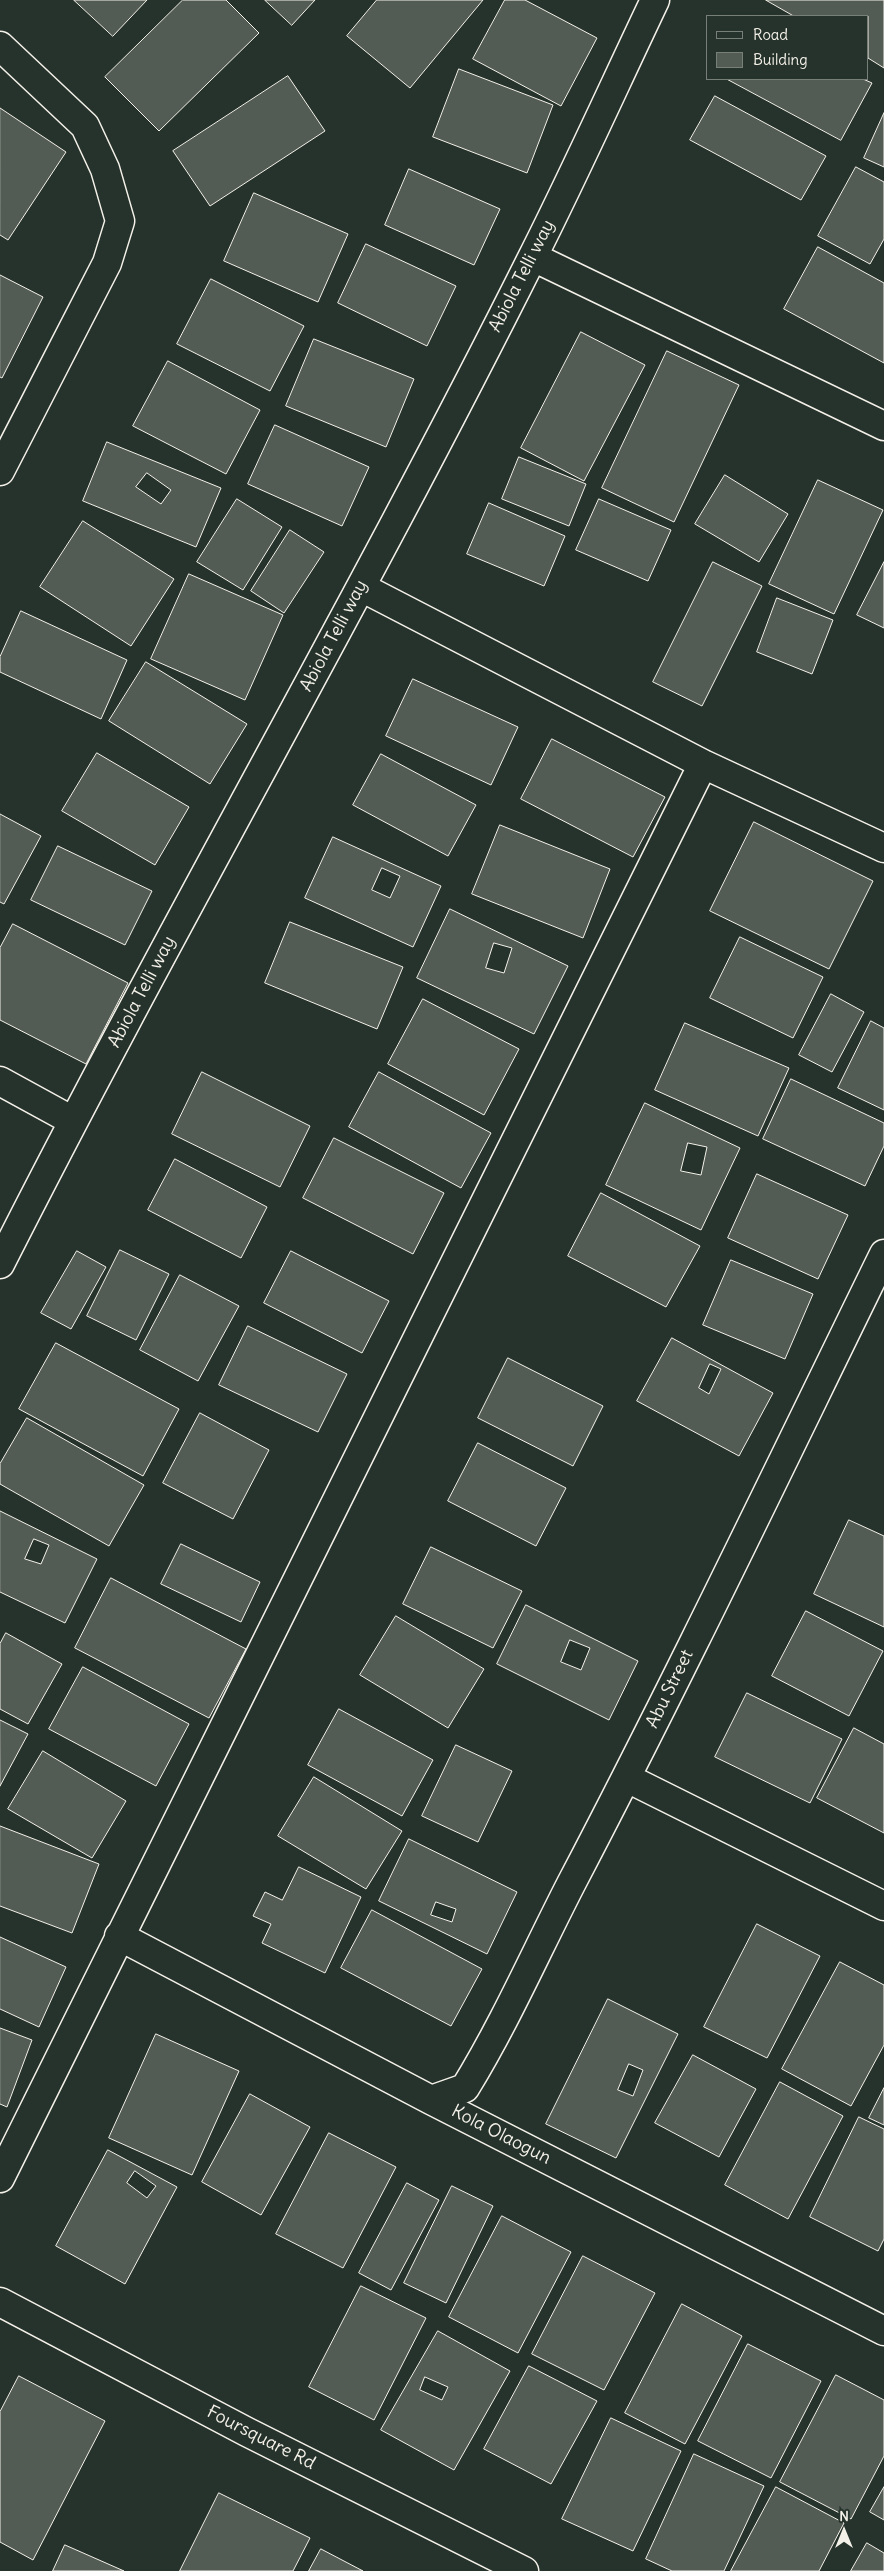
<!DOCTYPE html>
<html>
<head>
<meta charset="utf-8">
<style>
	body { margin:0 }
	#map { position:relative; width:884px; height:2571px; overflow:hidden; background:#26332d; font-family:Delius,sans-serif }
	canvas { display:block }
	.legend { position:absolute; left:706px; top:15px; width:162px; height:65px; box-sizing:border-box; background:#26332d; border:1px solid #787f78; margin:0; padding:6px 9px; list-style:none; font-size:15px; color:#f4f1e8 }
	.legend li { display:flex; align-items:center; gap:10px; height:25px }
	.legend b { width:25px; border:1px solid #787f78 }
	.north { position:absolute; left:819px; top:2506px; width:50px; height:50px; -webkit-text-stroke:4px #26332d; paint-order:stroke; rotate:0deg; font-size:14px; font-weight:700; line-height:20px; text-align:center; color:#f4f1e8 }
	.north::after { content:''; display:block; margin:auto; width:18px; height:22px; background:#f4f1e8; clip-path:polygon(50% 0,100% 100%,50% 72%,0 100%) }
</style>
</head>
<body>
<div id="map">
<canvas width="884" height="2571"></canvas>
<ul class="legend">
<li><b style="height:6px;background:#26332d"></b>Road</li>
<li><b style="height:14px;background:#525c55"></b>Building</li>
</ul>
<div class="north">N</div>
</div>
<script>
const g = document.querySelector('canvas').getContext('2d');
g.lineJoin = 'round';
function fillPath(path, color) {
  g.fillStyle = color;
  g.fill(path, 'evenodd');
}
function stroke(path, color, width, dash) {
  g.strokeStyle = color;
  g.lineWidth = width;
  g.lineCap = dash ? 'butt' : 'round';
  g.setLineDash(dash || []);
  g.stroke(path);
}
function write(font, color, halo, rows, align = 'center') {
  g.font = font + ' Delius,sans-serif';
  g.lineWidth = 5;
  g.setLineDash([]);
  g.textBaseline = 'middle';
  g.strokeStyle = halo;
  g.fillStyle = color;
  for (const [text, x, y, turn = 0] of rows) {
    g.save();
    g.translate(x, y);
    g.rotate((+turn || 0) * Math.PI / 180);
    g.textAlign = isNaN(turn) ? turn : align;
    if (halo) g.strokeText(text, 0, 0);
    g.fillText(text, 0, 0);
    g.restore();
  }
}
const building = new Path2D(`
	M 74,0 L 147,0 L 113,36 Z
	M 183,0 L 226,0 L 259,33 L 159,131 L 105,77 Z
	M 265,0 L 315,0 L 292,25 Z
	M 377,0 L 483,0 L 410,88 L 347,36 Z
	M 505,0 L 525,0 L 597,38 L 561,106 L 473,59 Z
	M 766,0 L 884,0 L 884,68 L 868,58 L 868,16 L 794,16 Z
	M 459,69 L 553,105 L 527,173 L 433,137 Z
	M 288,76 L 325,131 L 210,206 L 173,151 Z
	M 727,79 L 863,79 L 872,83 L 841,140 Z
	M 715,96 L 826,156 L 801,200 L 690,140 Z
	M 0,108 L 66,152 L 8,240 L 0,235 Z
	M 884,113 L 884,167 L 864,158 Z
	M 856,167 L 884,182 L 884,239 L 870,264 L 818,236 Z
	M 409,169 L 500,209 L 474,265 L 385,225 Z
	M 254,193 L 348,234 L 318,302 L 224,261 Z
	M 366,244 L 456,286 L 427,346 L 338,303 Z
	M 818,247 L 884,283 L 884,363 L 784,309 Z
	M 0,275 L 43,297 L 2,378 L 0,377 Z
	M 211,279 L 304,326 L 270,391 L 177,344 Z
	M 581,332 L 645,365 L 584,481 L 521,448 Z
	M 314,339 L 414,379 L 386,447 L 286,406 Z
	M 667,351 L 739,385 L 674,522 L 602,488 Z
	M 168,361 L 260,410 L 226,474 L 133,426 Z
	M 275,425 L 369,467 L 342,526 L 248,484 Z
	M 107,442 L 221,488 L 196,547 L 83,501 ZM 147,473 L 171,490 L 161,504 L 136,487 Z
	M 519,457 L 586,484 L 569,526 L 502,499 Z
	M 725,475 L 788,514 L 759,562 L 695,524 Z
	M 818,480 L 883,510 L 834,614 L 769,584 Z
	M 237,499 L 282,527 L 243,590 L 197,562 Z
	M 599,499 L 671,530 L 648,581 L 576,550 Z
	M 489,503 L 565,536 L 544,586 L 467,554 Z
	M 83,521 L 174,579 L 131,646 L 40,587 Z
	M 290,530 L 324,552 L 284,613 L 251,591 Z
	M 713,562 L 762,586 L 702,706 L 653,682 Z
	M 884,562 L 884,628 L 857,615 Z
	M 189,574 L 283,615 L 245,700 L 151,659 Z
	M 777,598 L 833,620 L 812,674 L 757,652 Z
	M 21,611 L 127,660 L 101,719 L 0,672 L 0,657 Z
	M 146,662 L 247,724 L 210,784 L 109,721 Z
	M 413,679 L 518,727 L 491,785 L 386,736 Z
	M 552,739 L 665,797 L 633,857 L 521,799 Z
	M 97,753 L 189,807 L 155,865 L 62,811 Z
	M 381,754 L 476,805 L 448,856 L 353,805 Z
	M 0,814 L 41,836 L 4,904 L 0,902 Z
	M 754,822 L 873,881 L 829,969 L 710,911 Z
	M 500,825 L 610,869 L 583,938 L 472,894 Z
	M 333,837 L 441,886 L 413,947 L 305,898 ZM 382,868 L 400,876 L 390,898 L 372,890 Z
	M 58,846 L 152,891 L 125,945 L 31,900 Z
	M 450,909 L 568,966 L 534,1034 L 417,978 ZM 494,943 L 512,948 L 504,973 L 486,968 Z
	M 290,922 L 403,967 L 377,1029 L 265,983 Z
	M 13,924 L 128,983 L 86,1064 L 0,1020 L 0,948 Z
	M 740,937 L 823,977 L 793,1038 L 710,998 Z
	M 831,994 L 864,1012 L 832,1072 L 799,1055 Z
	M 423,999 L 519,1049 L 484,1115 L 388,1064 Z
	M 871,1021 L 884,1028 L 884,1110 L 838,1088 Z
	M 685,1023 L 789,1068 L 758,1136 L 655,1090 Z
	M 202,1072 L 310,1126 L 280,1187 L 172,1134 Z
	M 379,1072 L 491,1133 L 461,1188 L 349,1127 Z
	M 791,1079 L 884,1123 L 884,1146 L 865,1186 L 763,1139 Z
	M 645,1103 L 740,1148 L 701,1230 L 606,1185 ZM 688,1143 L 707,1147 L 701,1175 L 681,1171 Z
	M 334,1138 L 444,1193 L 413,1254 L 303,1198 Z
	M 175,1159 L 267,1207 L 241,1258 L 148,1210 Z
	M 757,1174 L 848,1215 L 818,1279 L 728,1238 Z
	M 601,1193 L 700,1246 L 666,1307 L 568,1256 Z
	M 120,1250 L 169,1274 L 136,1340 L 87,1316 Z
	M 77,1251 L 106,1267 L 71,1329 L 41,1313 Z
	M 291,1251 L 389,1301 L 362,1353 L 264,1303 Z
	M 731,1260 L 813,1294 L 785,1359 L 703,1325 Z
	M 180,1275 L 239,1306 L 198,1381 L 140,1350 Z
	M 248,1326 L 347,1374 L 318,1432 L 219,1385 Z
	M 672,1338 L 773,1393 L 739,1456 L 637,1401 ZM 710,1364 L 721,1369 L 709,1394 L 699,1388 Z
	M 56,1343 L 179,1409 L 143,1476 L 19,1409 Z
	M 508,1358 L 603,1406 L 573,1466 L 478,1418 Z
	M 200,1413 L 269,1450 L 233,1519 L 163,1483 Z
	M 27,1418 L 144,1485 L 109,1546 L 0,1484 L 0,1464 Z
	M 478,1443 L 566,1488 L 536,1546 L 448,1501 Z
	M 0,1511 L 97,1559 L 65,1623 L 0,1592 ZM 34,1539 L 49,1545 L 41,1564 L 25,1559 Z
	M 849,1520 L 884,1536 L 884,1627 L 814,1594 Z
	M 181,1544 L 260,1582 L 241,1622 L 161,1584 Z
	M 431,1547 L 522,1591 L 493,1648 L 403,1604 Z
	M 111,1578 L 246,1649 L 209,1718 L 75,1648 Z
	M 526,1605 L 638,1661 L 609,1720 L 497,1664 ZM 570,1640 L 590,1648 L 581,1670 L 561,1662 Z
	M 806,1611 L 883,1651 L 849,1716 L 772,1676 Z
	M 396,1616 L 484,1669 L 448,1728 L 360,1675 Z
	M 6,1633 L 62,1664 L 28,1724 L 0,1709 L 0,1644 Z
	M 83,1667 L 189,1724 L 156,1786 L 49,1729 Z
	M 747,1693 L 842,1739 L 810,1803 L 715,1757 Z
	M 339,1709 L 433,1760 L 402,1816 L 308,1765 Z
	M 0,1720 L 28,1734 L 0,1786 Z
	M 854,1728 L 884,1744 L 884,1833 L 817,1798 Z
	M 456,1745 L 512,1771 L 478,1842 L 422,1816 Z
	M 43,1751 L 126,1801 L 92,1858 L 8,1809 Z
	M 314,1777 L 402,1831 L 366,1889 L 278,1836 Z
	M 0,1826 L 99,1864 L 72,1933 L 0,1906 Z
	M 409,1839 L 517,1892 L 487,1954 L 379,1901 ZM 436,1902 L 456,1909 L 452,1922 L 431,1915 Z
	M 299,1867 L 361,1897 L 325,1973 L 262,1943 L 271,1924 L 253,1916 L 265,1892 L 282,1900 Z
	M 372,1910 L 482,1969 L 451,2026 L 341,1968 Z
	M 757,1924 L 820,1956 L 767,2058 L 704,2027 Z
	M 0,1937 L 66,1967 L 39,2027 L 0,2009 Z
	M 840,1962 L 884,1985 L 884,2045 L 851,2106 L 782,2069 Z
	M 608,1999 L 678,2034 L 616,2158 L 546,2124 ZM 629,2064 L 643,2070 L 633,2096 L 618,2090 Z
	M 0,2028 L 32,2040 L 7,2107 L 0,2104 Z
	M 156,2034 L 239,2071 L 192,2175 L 109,2138 Z
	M 693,2055 L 756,2089 L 719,2157 L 655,2123 Z
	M 780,2082 L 843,2116 L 788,2219 L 725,2185 Z
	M 884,2088 L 884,2125 L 869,2118 Z
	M 250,2094 L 310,2127 L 261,2215 L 202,2182 Z
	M 859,2117 L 884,2129 L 884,2239 L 878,2251 L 810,2217 Z
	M 329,2133 L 396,2167 L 343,2268 L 276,2234 Z
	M 108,2150 L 177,2187 L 125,2284 L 56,2246 ZM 135,2171 L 156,2186 L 147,2198 L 127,2183 Z
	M 407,2183 L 439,2200 L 391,2290 L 359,2273 Z
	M 452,2186 L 493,2206 L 446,2303 L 404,2283 Z
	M 502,2216 L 571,2252 L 518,2353 L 449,2317 Z
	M 583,2256 L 655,2293 L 604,2390 L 532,2354 Z
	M 361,2286 L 426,2318 L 374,2420 L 309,2387 Z
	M 682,2304 L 742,2336 L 685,2444 L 625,2413 Z
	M 438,2331 L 510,2371 L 454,2470 L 381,2430 ZM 425,2377 L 448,2387 L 442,2400 L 420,2390 Z
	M 748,2344 L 821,2381 L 771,2478 L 698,2441 Z
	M 529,2366 L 597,2401 L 551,2484 L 484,2449 Z
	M 836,2375 L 884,2400 L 884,2456 L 851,2519 L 780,2482 Z
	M 19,2376 L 105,2421 L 33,2560 L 0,2542 L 0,2412 Z
	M 611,2418 L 681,2451 L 633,2551 L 562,2519 Z
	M 694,2454 L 764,2486 L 724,2571 L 672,2571 L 646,2559 Z
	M 776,2487 L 844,2523 L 819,2571 L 731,2571 Z
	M 884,2487 L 884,2520 L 870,2512 Z
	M 219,2493 L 310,2538 L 293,2571 L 180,2571 Z
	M 867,2543 L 884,2553 L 884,2571 L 851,2571 Z
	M 65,2545 L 124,2571 L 53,2571 Z
	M 321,2549 L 363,2571 L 309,2571 Z`);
fillPath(building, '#525c55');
stroke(building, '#f4f1e8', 1);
const minor = new Path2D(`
	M 0,46 L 85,126 L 105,169 L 120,221 L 107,263 L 0,471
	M 533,257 L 884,426
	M 361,587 L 703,764 L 884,848
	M 0,1081 L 73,1121
	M 0,1264 C 171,926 362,598 532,258 C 575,173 614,86 655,0
	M 627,1778 L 884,1906
	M 119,1936 L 431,2100 L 884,2331
	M 431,2100 L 465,2088 C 505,2023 536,1952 571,1884 C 680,1676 781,1464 884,1254
	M 0,2178 L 703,764
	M 0,2302 L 247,2432 L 524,2571`);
stroke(minor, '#f4f1e8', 31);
stroke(minor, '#26332d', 28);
write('18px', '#f4f1e8', '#26332d', [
	["Abiola Telli way",522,276,-63],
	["Abiola Telli way",334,636,-62],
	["Abiola Telli way",142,992,-62],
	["Abu Street",670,1689,-64],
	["Kola Olaogun",501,2135,27],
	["Foursquare Rd",261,2438,27]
]);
</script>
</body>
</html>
